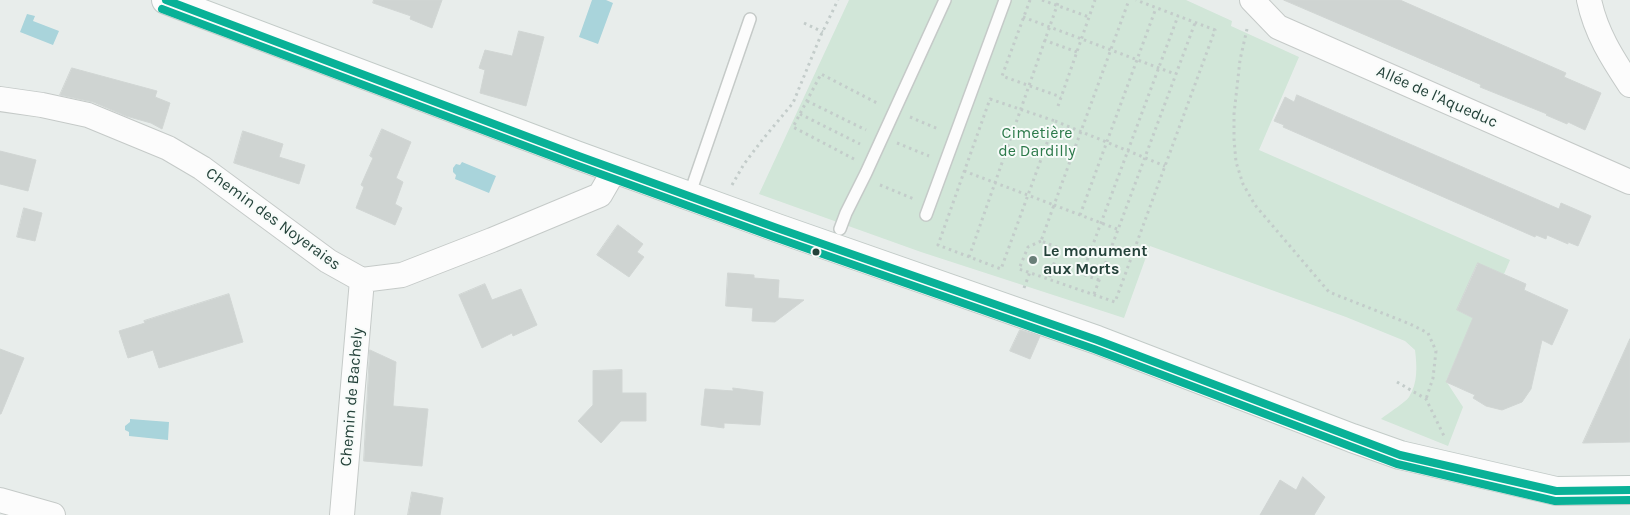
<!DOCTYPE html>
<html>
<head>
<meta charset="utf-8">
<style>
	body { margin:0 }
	canvas { display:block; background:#e8edeb }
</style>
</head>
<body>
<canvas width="1630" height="515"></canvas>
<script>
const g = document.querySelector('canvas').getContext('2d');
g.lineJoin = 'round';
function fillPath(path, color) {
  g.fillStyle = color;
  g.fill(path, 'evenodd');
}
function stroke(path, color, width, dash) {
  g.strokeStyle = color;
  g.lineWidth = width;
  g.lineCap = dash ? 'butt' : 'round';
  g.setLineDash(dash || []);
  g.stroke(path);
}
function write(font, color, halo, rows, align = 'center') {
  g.font = font + ' Karla,sans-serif';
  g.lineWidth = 4;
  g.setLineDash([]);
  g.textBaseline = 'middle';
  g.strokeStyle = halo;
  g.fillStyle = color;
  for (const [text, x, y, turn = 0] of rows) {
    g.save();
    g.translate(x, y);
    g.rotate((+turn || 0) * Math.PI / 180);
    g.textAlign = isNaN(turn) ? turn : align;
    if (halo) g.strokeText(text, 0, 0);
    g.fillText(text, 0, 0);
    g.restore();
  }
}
fillPath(new Path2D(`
	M 849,0 L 1186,0 L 1232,21 L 1231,26 L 1299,57 L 1259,150 L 1510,260 L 1504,274 L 1477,264 L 1457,310 L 1484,323 L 1470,326 L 1446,381 L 1463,407 L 1448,446 L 1381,419 C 1387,414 1406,402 1409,397 C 1418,383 1417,366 1415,350 L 1405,341 L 1346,317 L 1150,246 L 1124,318 L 921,252 L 759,194 Z`), '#d1e6d8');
fillPath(new Path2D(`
	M 592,0 L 606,0 L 613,3 L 598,44 L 579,37 Z
	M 27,14 L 35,16 L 33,21 L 59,31 L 53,45 L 20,32 Z
	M 462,162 L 496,176 L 489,193 L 455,179 L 456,175 L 453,172 L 453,168 L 456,164 L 460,165 Z
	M 130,419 L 169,422 L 168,440 L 129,436 L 129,432 L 125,430 L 125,426 L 130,422 Z`), '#a9d4db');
const building = new Path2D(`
	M 374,0 L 442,0 L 432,28 L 410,19 L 411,16 L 373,3 Z
	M 1284,0 L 1400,0 L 1566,73 L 1564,77 L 1601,93 L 1585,130 L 1568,122 L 1567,124 L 1546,115 L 1547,114 L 1480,87 L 1481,85 Z
	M 519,31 L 544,37 L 526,106 L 480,93 L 485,70 L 479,68 L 485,50 L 512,56 Z
	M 72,68 L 157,91 L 155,97 L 170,103 L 162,129 L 151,123 L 126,116 L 93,102 L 60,95 Z
	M 1297,95 L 1559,209 L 1561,203 L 1591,216 L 1578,246 L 1568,242 L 1568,244 L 1547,235 L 1546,239 L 1536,235 L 1535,237 L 1283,127 L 1284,125 L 1274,121 L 1285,97 L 1294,102 Z
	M 382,129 L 411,142 L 396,178 L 403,182 L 395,204 L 402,208 L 395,225 L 356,208 L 364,187 L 361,185 L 373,158 L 370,156 Z
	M 243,131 L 283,144 L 279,157 L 305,165 L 299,184 L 234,163 Z
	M 0,151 L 36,160 L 28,191 L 0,184 Z
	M 24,208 L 42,213 L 35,241 L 17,237 Z
	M 618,225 L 643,244 L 637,252 L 644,257 L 629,277 L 597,255 Z
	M 1478,263 L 1526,284 L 1524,290 L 1568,310 L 1552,345 L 1542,340 L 1531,389 L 1522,402 L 1502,410 L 1486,406 L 1473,398 L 1475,395 L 1446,382 L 1473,318 L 1457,310 Z
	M 728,273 L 754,275 L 754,278 L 779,280 L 778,298 L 804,300 L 775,322 L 752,321 L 753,308 L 726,306 Z
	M 485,284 L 492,300 L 521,289 L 537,325 L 513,336 L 512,333 L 482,348 L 459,295 Z
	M 229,294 L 243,342 L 159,368 L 153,350 L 128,358 L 119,331 L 145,323 L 144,321 Z
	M 1020,330 L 1040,336 L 1030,359 L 1010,351 Z
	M 1630,339 L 1630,442 L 1583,443 Z
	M 0,349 L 24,358 L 1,414 L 0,414 Z
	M 370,350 L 396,362 L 393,406 L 428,409 L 422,466 L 364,461 Z
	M 622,370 L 622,393 L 646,393 L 646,421 L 621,421 L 601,443 L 578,421 L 593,405 L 593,371 Z
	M 733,388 L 763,392 L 760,425 L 724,423 L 724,428 L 701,425 L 705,389 L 733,391 Z
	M 1303,477 L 1325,497 L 1314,515 L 1260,515 L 1280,480 L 1296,490 Z
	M 412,492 L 443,498 L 440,515 L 408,515 Z`);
fillPath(building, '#cfd4d2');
stroke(building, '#d1d6d4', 1);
const lane = new Path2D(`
	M 689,196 L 750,19
	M 926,215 L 1005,0
	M 840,229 L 846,213 L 866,173 L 945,0`);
const street = new Path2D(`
	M 1252,0 L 1278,27 L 1630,182
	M 1589,0 C 1596,33 1612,58 1630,85
	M 0,99 L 42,105 L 88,115 L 168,148 L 202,168 L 328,261 L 362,280 L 402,275 L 492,240 L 600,195 L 615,169
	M 0,500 L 53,515
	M 342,515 L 362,280`);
const secondary = new Path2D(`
	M 166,0 L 576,155 L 777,228 L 1097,340 L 1352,438 L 1400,455 L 1556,491 L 1630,490`);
stroke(lane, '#c5cac8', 14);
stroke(street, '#c5cac8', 26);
stroke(secondary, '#c3cbc8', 30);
stroke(new Path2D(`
	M 1030,0 L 1002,76 L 1061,97
	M 1042,0 L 1089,17
	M 1023,17 L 1175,74
	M 804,23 L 823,32
	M 1247,29 L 1240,60 L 1234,114 L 1234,139 L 1236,162 L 1243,184 L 1255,205 L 1329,292 L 1410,324 L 1428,333 L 1436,351 L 1433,378 L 1426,399
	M 1044,40 L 1077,52
	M 990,99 L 1055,121 L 1001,269 L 938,245 Z
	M 807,101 L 866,130
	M 1058,106 L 1095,0
	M 800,114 L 860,144
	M 910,117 L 938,129
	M 1055,121 L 1165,166
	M 897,143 L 929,156
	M 854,159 L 793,127 L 821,74 L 879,104
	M 964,171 L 1054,205 L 1041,241 L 1059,248 L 1049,279
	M 732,185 L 744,164 L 763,139 L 793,103 L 821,35 L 838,0
	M 880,185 L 914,199
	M 1080,215 L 1156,8
	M 1117,229 L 1054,205 L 1129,0
	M 1041,241 L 1028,247 L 1019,269 L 1115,302 L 1215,30 L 1136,0
	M 969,257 L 1059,0
	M 1099,280 L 1082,274 L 1178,16
	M 1024,288 L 1030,272
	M 1094,294 L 1195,23
	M 1397,382 L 1426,399 L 1445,438`), '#c3ccca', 3, [2.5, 4]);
stroke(lane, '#fcfcfc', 11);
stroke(street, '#fcfcfc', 24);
stroke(secondary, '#fcfcfc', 28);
stroke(new Path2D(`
	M 166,0 L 576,155 L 777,228 L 1097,340 L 1400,455 L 1556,491 L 1630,490`), '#09b197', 8);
stroke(new Path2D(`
	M 162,9 L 573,164 L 774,237 L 1094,349 L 1397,464 L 1555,501 L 1630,500`), '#09b197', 8);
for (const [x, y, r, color] of [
	[816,252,4.5,"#24423a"],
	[1033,260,5,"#697e78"]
]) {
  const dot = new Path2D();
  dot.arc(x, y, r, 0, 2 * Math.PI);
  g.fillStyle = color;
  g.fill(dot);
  stroke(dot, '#f7fbf9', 2);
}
write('16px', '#24423a', '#f7fbf9', [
	["Allée de l'Aqueduc",1437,97,24],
	["Chemin des Noyeraies",273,219,36],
	["Chemin de Bachely",352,397,-85]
]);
write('16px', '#2d7a4b', '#f7fbf9', [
	["Cimetière",1037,133],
	["de Dardilly",1037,151]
]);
write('bold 16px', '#24423a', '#f7fbf9', [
	["Le monument",1043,251],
	["aux Morts",1043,269]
], 'left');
</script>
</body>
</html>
